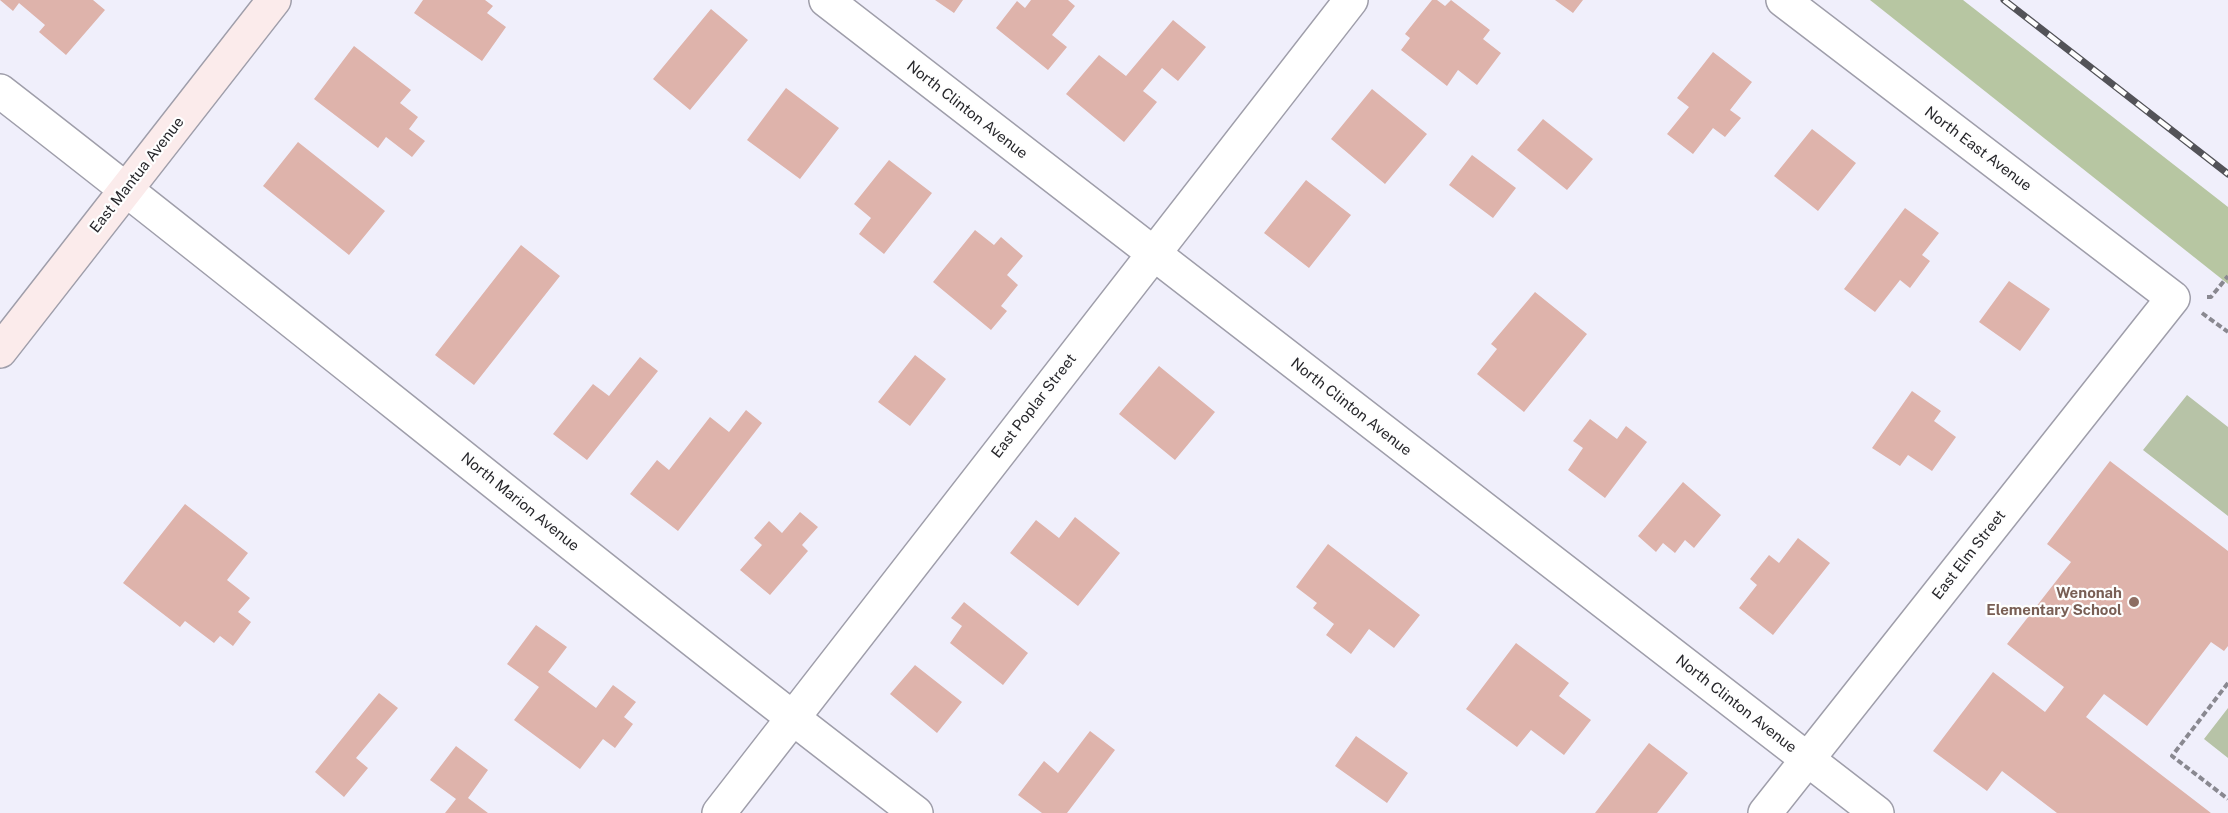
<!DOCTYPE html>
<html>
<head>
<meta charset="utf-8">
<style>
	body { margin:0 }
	canvas { display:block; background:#f0effb }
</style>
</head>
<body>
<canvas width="2228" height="813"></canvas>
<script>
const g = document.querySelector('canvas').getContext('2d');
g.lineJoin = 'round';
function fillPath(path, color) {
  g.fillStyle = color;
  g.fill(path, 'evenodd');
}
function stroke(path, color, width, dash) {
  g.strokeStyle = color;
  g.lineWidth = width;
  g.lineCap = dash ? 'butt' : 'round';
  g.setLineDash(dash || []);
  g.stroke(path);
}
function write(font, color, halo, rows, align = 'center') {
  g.font = font + ' "Public Sans",sans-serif';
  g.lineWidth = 4.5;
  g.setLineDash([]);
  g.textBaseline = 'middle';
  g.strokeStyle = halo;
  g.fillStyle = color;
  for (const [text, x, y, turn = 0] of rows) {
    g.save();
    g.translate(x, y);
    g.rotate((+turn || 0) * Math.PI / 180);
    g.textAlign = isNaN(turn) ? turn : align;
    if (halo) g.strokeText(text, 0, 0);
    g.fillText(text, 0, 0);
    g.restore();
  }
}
fillPath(new Path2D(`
	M 2187,395 L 2228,427 L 2228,516 L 2143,450 Z
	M 2228,708 L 2228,758 L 2204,739 Z`), '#b7c3a7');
fillPath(new Path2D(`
	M 1870,0 L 1963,0 L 2228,207 L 2228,284 Z`), '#b7c6a2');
fillPath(new Path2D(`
	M 0,0 L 93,0 L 105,10 L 66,55 L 39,32 L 45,25 L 19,3 L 13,11 Z
	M 423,0 L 485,0 L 493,6 L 487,13 L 506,27 L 482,61 L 414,13 Z
	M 935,0 L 963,0 L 954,13 Z
	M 1031,0 L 1068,0 L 1075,6 L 1052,35 L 1067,47 L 1048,70 L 996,28 L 1017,1 L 1025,8 Z
	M 1432,0 L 1437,0 L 1445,6 L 1451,0 L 1490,30 L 1483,39 L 1501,53 L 1477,85 L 1458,70 L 1447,86 L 1401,50 L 1410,38 L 1405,34 Z
	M 1555,0 L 1583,0 L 1573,13 Z
	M 711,9 L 748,40 L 690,110 L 653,79 Z
	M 1173,20 L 1206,47 L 1178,81 L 1162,68 L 1143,91 L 1157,102 L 1124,142 L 1066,94 L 1099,55 L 1126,76 Z
	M 354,46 L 411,90 L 400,103 L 418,117 L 409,129 L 425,141 L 412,157 L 386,137 L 378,148 L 314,99 Z
	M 1713,52 L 1752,82 L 1730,110 L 1741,118 L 1725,137 L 1713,128 L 1693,154 L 1667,134 L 1689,107 L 1677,98 Z
	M 786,88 L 839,128 L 800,179 L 747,140 Z
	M 1372,89 L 1427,134 L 1385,184 L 1331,139 Z
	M 1543,119 L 1593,159 L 1567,190 L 1517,150 Z
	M 1812,129 L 1856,163 L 1818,211 L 1774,176 Z
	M 298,142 L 385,211 L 349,255 L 263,186 Z
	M 1472,155 L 1516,188 L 1493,218 L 1449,185 Z
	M 889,160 L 932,193 L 884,254 L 859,234 L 871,218 L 854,204 Z
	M 1306,180 L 1351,215 L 1309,268 L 1264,233 Z
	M 1905,208 L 1939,233 L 1922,255 L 1930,261 L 1910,288 L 1900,280 L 1875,312 L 1844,289 Z
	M 975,230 L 994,245 L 1001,237 L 1023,256 L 1007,275 L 1018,285 L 1001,306 L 1007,311 L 991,330 L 933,282 Z
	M 521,245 L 560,276 L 474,385 L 435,355 Z
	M 2009,281 L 2050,309 L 2020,351 L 1979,322 Z
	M 1535,292 L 1587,334 L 1524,412 L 1477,374 L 1497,349 L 1491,344 Z
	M 915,355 L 946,379 L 910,426 L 878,402 Z
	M 640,357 L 658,371 L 587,460 L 553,434 L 593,384 L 609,396 Z
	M 1159,366 L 1215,412 L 1175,460 L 1119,414 Z
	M 1912,391 L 1941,411 L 1934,421 L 1956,437 L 1932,471 L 1908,455 L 1900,466 L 1872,448 Z
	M 746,410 L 762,423 L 678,531 L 630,494 L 657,460 L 669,470 L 710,417 L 729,432 Z
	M 1590,419 L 1617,439 L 1626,426 L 1647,442 L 1605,498 L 1568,470 L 1583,448 L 1573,441 Z
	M 2110,461 L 2228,551 L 2228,646 L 2224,651 L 2211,642 L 2147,726 L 2104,694 L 2086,717 L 2211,813 L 2057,813 L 2002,771 L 1987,791 L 1933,751 L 1993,672 L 2045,712 L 2064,687 L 2007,644 L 2071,562 L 2047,544 Z
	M 1683,482 L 1721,515 L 1694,548 L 1685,540 L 1675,553 L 1663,543 L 1656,552 L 1638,536 Z
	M 185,504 L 248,553 L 227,580 L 250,598 L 238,612 L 251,622 L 233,646 L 220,636 L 214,643 L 185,621 L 180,627 L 123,583 Z
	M 800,512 L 818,527 L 802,545 L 808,551 L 770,595 L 740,570 L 762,545 L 754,538 L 769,521 L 782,533 Z
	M 1075,517 L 1120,553 L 1078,606 L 1010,553 L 1036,520 L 1059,538 Z
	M 1798,538 L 1830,563 L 1773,635 L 1739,608 L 1757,585 L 1750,579 L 1769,555 L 1779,563 Z
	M 1328,544 L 1420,615 L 1394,648 L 1369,629 L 1351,654 L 1326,635 L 1334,624 L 1313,608 L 1317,603 L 1296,587 Z
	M 964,602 L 1028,653 L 1003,685 L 950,643 L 962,626 L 951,618 Z
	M 536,625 L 567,647 L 548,672 L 596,708 L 613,685 L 636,702 L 624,717 L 633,724 L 615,748 L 603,739 L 580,769 L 514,720 L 539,687 L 507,664 Z
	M 1516,643 L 1569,683 L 1559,696 L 1591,720 L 1564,755 L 1531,730 L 1517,747 L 1466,709 Z
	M 915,665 L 962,702 L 937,733 L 890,694 Z
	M 379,693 L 398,708 L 356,758 L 368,768 L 344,797 L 315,772 Z
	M 1090,731 L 1115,750 L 1067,813 L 1042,813 L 1018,795 L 1044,761 L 1058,773 Z
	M 1356,736 L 1408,773 L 1387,803 L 1335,766 Z
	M 1649,743 L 1688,773 L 1657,813 L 1595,813 Z
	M 456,746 L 488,770 L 468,798 L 488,813 L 445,813 L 456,799 L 430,780 Z`), '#deb3ab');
const street = new Path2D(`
	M 826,0 L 1877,813
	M 0,91 C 307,329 607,577 916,813
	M 719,813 L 1351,0
	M 1765,813 L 2173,298 L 1783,0`);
const secondary = new Path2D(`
	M 0,351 L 274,0`);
stroke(street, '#9f9eaa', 36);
stroke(secondary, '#9f9eaa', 36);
stroke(new Path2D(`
	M 2207,297 L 2211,297 L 2228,276
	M 2202,313 L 2228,332
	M 2228,683 L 2172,756 L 2228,799`), '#898890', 4, [6, 3]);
stroke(street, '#fff', 33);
stroke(secondary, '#fbebeb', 33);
const rail = new Path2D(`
	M 2004,0 L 2228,174`);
stroke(rail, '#535358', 7);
stroke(rail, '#fefefe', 4.5, [14]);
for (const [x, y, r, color] of [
	[2134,602,6,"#8d6e63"]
]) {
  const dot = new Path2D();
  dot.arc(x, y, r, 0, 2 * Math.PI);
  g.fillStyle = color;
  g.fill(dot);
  stroke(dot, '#fefefe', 2);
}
write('15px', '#27272b', '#fefefe', [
	["North Clinton Avenue",967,110,38],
	["North East Avenue",1978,149,37],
	["East Mantua Avenue",137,175,-52],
	["East Poplar Street",1034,406,-52],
	["North Clinton Avenue",1351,407,38],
	["North Marion Avenue",520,502,39],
	["East Elm Street",1969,555,-52],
	["North Clinton Avenue",1736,704,38]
]);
write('bold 15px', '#785e54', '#fefefe', [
	["Wenonah",2122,593],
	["Elementary School",2122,610]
], 'right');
</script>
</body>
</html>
